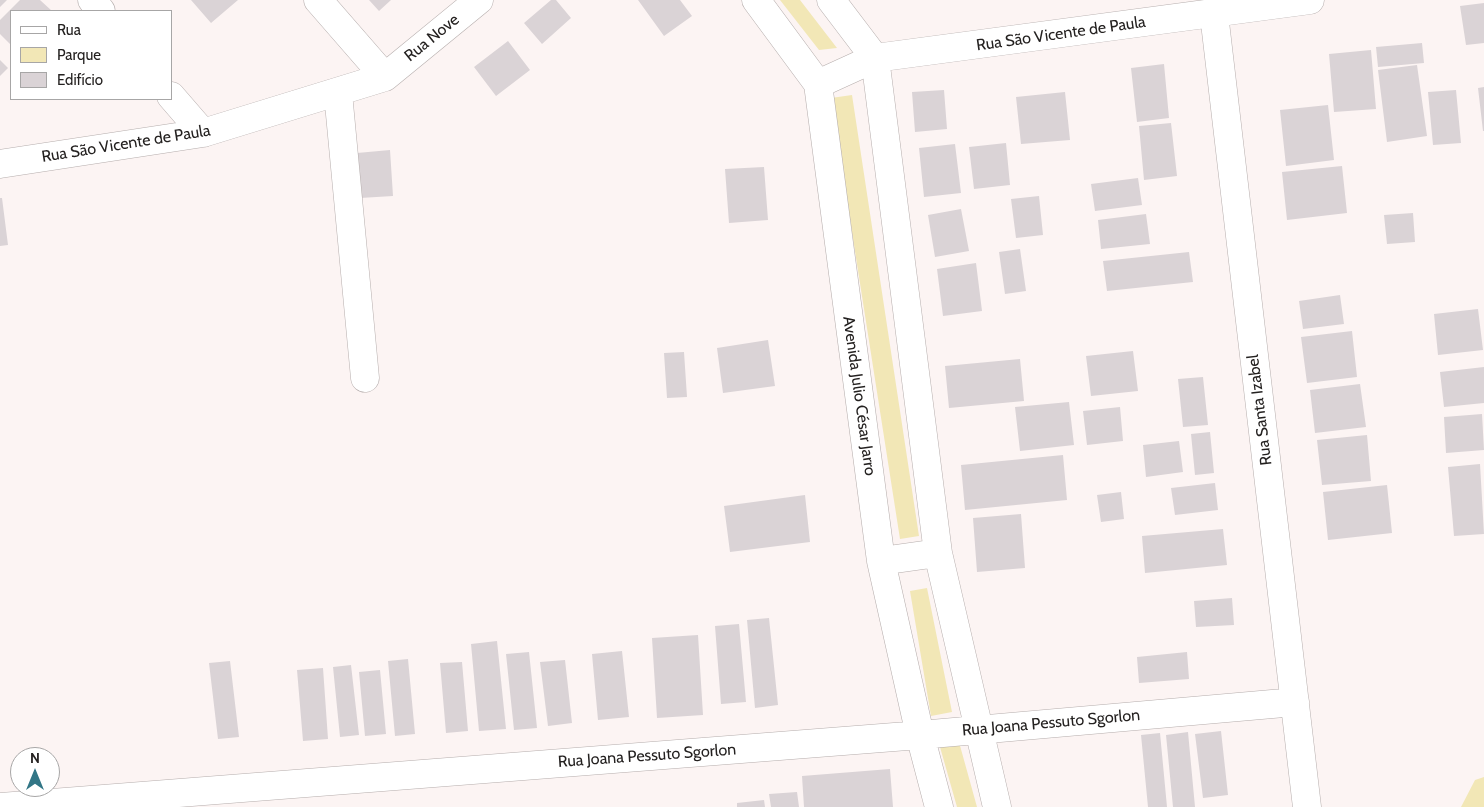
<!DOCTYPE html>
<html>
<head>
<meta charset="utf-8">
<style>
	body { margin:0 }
	#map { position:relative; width:1484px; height:807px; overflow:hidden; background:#fcf4f3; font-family:Cabin,sans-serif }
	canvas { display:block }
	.legend { position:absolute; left:10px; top:10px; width:162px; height:90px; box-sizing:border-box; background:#fff; border:1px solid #a7a6a6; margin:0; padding:6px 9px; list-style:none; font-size:15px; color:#242120 }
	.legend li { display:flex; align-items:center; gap:10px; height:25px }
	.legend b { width:25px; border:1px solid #a7a6a6 }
	.north { position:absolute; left:10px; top:747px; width:50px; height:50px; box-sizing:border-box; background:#fff; border:1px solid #a7a6a6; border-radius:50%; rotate:0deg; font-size:14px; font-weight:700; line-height:20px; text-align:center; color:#242120 }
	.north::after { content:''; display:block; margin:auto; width:18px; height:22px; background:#327686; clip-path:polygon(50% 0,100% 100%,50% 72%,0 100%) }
</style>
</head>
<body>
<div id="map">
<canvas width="1484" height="807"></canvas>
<ul class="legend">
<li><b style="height:6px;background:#fff"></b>Rua</li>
<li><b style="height:14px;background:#f2e7b6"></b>Parque</li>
<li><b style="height:14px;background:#dad3d6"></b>Edifício</li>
</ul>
<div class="north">N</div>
</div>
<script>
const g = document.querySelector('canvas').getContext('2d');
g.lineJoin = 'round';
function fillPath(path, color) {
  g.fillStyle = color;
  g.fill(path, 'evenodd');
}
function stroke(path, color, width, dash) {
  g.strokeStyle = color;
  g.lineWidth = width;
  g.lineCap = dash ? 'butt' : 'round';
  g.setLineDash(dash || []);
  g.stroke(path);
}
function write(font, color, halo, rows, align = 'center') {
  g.font = font + ' Cabin,sans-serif';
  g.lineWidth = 4.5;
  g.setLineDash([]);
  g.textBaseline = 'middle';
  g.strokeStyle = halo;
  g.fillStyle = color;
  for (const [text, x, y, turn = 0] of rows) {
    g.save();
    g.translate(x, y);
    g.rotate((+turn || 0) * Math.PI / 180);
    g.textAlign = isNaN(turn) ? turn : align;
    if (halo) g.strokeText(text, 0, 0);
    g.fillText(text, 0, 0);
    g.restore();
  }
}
fillPath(new Path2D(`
	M 780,0 L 800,0 L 837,48 L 819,50 Z
	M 852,95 L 919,536 L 900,539 L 831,98 Z
	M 927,588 L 952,712 L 931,716 L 910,591 Z
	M 959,742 L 977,807 L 957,807 L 940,747 Z
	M 1484,777 L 1484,807 L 1461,807 L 1475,780 Z`), '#f2e7b6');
fillPath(new Path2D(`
	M 0,0 L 7,0 L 0,7 Z
	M 20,0 L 40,0 L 52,11 L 11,11 L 11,45 L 0,34 L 0,20 Z
	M 191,0 L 238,0 L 211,23 Z
	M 369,0 L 391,0 L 379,11 Z
	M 551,0 L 556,0 L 571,18 L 542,44 L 524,23 Z
	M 638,0 L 680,0 L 692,16 L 664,36 Z
	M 1484,3 L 1484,43 L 1466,45 L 1460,6 Z
	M 508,41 L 530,70 L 496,96 L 474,67 Z
	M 1422,43 L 1424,63 L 1378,67 L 1376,47 Z
	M 1371,50 L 1376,109 L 1334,112 L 1329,54 Z
	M 0,60 L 8,68 L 0,76 Z
	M 1164,64 L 1169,118 L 1137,122 L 1131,68 Z
	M 1417,65 L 1427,136 L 1387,142 L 1378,70 Z
	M 1484,87 L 1484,131 L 1483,131 L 1478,88 Z
	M 944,90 L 947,129 L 915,132 L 912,92 Z
	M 1456,90 L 1461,143 L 1433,145 L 1428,92 Z
	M 1065,92 L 1070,140 L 1021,144 L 1016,97 Z
	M 1328,105 L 1334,160 L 1286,166 L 1280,110 Z
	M 1171,123 L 1177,176 L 1144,180 L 1139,126 Z
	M 1006,143 L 1010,185 L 974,189 L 969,147 Z
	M 955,144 L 961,193 L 924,197 L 919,148 Z
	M 390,150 L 393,196 L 360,198 L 357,153 Z
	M 1342,166 L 1347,213 L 1287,220 L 1282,172 Z
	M 764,167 L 768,220 L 729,223 L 725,169 Z
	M 1138,178 L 1142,205 L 1095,211 L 1091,184 Z
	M 1039,196 L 1043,235 L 1016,238 L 1011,199 Z
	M 0,198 L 2,198 L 8,245 L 0,246 Z
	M 961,209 L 969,251 L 935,257 L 928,215 Z
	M 1413,213 L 1415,242 L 1387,244 L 1384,215 Z
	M 1146,214 L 1150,244 L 1101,249 L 1098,220 Z
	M 1020,249 L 1026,291 L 1005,294 L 999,252 Z
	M 1189,252 L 1193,282 L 1107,291 L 1103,261 Z
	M 976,263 L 982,311 L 943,316 L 937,269 Z
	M 1340,295 L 1344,324 L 1303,329 L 1299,301 Z
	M 1478,309 L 1483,350 L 1438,355 L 1434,314 Z
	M 1352,331 L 1357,377 L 1307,383 L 1301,337 Z
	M 768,340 L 775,386 L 723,393 L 717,348 Z
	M 1133,351 L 1138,391 L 1091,396 L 1086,356 Z
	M 684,352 L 687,397 L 667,398 L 664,353 Z
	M 1020,359 L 1024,401 L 949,408 L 945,366 Z
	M 1484,367 L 1484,403 L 1444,407 L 1440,372 Z
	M 1203,377 L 1208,425 L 1183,427 L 1178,379 Z
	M 1360,384 L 1366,427 L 1315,433 L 1310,390 Z
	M 1069,402 L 1074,445 L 1020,451 L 1015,407 Z
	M 1120,407 L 1123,441 L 1087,445 L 1083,411 Z
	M 1482,414 L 1484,450 L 1446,453 L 1444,417 Z
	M 1210,432 L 1214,473 L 1195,475 L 1191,434 Z
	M 1367,435 L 1371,481 L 1322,485 L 1317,440 Z
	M 1179,441 L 1183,472 L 1146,477 L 1143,445 Z
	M 1063,455 L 1067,500 L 965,510 L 961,465 Z
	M 1480,464 L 1484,534 L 1454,536 L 1448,467 Z
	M 1215,483 L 1218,510 L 1175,515 L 1171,488 Z
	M 1387,485 L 1392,533 L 1328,540 L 1323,492 Z
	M 1121,492 L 1124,519 L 1101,522 L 1097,495 Z
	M 805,495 L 810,542 L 730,552 L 724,506 Z
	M 1021,514 L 1025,568 L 977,572 L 973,518 Z
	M 1223,529 L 1227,565 L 1145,573 L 1142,536 Z
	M 1232,598 L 1234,625 L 1196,627 L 1194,601 Z
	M 769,618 L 778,705 L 755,708 L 747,620 Z
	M 739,624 L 746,702 L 721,704 L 715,626 Z
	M 698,635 L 703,715 L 657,718 L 652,638 Z
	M 497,641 L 506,729 L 479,731 L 471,644 Z
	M 622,651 L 629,717 L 598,720 L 592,654 Z
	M 529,652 L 537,728 L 514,730 L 506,654 Z
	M 1187,652 L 1189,679 L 1139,683 L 1137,657 Z
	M 408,659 L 415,734 L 395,736 L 388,661 Z
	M 565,660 L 572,723 L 548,726 L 540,662 Z
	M 230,661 L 239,737 L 218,739 L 209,663 Z
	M 462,662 L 468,731 L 446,733 L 440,663 Z
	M 351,665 L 359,735 L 340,737 L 333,667 Z
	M 323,668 L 328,739 L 303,741 L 297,670 Z
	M 380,670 L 386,734 L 365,736 L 359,672 Z
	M 1221,731 L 1228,795 L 1203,798 L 1195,734 Z
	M 1188,732 L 1195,807 L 1173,807 L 1166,735 Z
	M 1160,733 L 1167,807 L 1148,807 L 1141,735 Z
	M 890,769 L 893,807 L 804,807 L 802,776 Z
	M 797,792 L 799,807 L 771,807 L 769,794 Z
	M 764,800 L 765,807 L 737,807 L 737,803 Z`), '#dad3d6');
const minor = new Path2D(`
	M 92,0 L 101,11
	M 318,0 L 385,77
	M 756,0 L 818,84 L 881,561 L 920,735 L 939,807
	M 831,0 L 875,58 L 938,553 L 997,807
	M 1214,14 L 1307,807
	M 818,84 L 875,58 L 1310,0
	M 338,93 L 365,378
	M 171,96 L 203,133
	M 0,164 L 203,133 L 385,77 L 479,0
	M 881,561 L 938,553
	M 0,807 L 920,735 L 1295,702`);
stroke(minor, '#b5adac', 29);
stroke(minor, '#fff', 28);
write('16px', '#242120', '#fff', [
	["Rua São Vicente de Paula",1061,34,-8],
	["Rua Nove",432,38,-39],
	["Rua São Vicente de Paula",126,144,-9],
	["Avenida Julio César Jarro",859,396,82],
	["Rua Santa Izabel",1260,410,-97],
	["Rua Joana Pessuto Sgorlon",1051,723,-5],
	["Rua Joana Pessuto Sgorlon",647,756,-4]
]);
</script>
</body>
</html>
